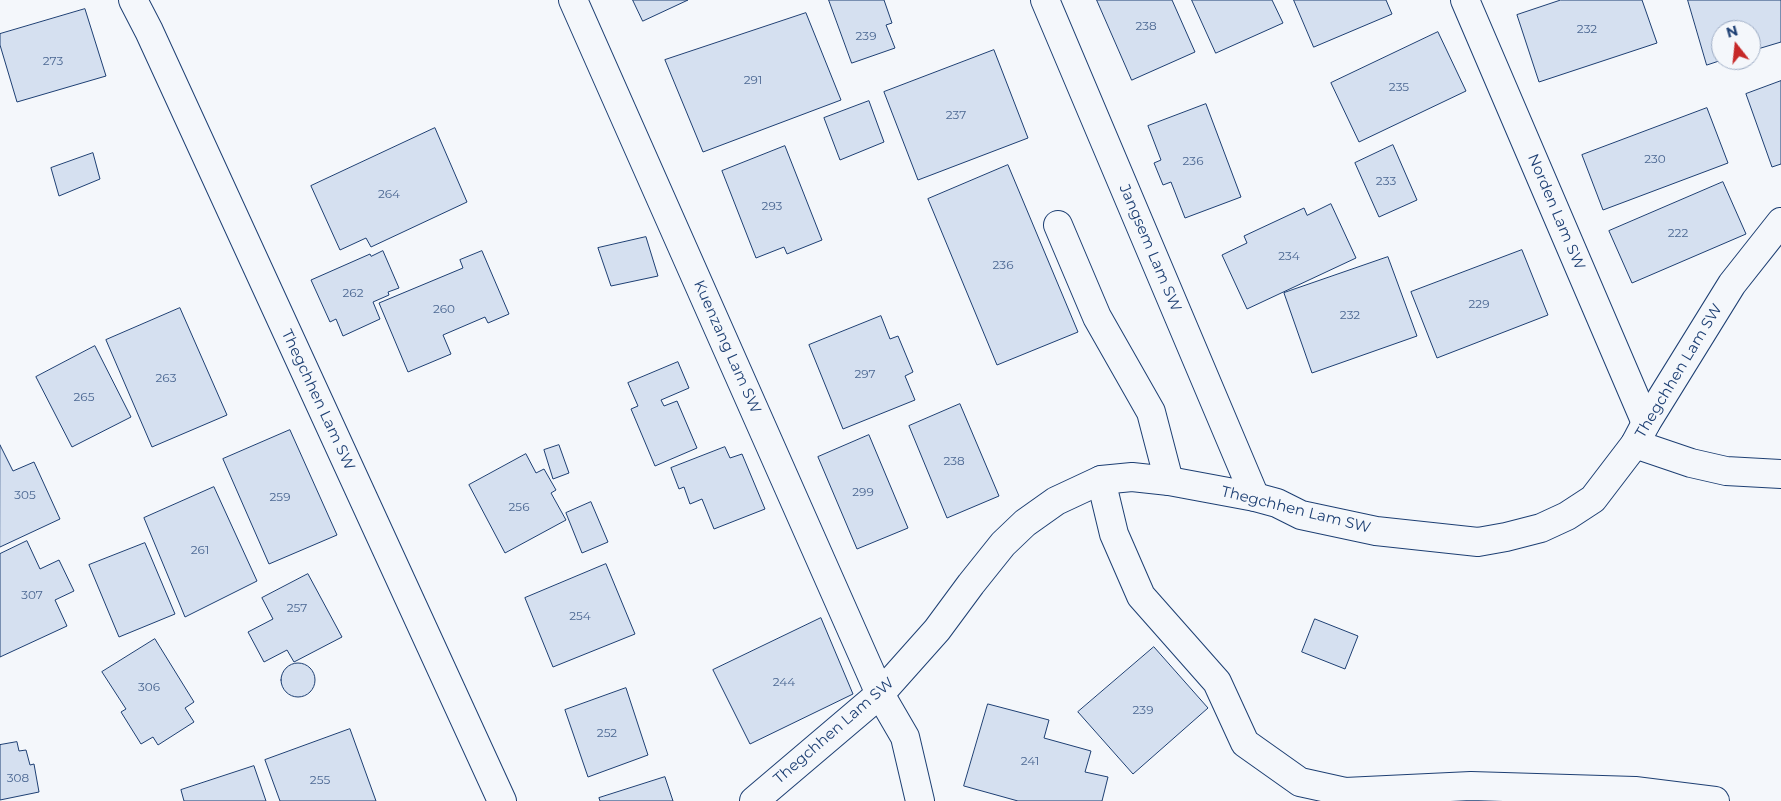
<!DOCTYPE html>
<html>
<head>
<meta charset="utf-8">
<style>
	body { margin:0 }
	#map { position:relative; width:1781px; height:801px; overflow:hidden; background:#f4f7fb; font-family:Montserrat,sans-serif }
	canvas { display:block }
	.north { position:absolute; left:1711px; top:20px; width:50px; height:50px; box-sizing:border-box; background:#f4f7fb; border:1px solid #9eadc5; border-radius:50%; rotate:344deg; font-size:14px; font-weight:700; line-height:20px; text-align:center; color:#1d3f73 }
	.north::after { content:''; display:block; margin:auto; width:18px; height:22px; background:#c62828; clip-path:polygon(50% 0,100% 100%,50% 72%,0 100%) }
</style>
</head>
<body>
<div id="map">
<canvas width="1781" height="801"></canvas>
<div class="north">N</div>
</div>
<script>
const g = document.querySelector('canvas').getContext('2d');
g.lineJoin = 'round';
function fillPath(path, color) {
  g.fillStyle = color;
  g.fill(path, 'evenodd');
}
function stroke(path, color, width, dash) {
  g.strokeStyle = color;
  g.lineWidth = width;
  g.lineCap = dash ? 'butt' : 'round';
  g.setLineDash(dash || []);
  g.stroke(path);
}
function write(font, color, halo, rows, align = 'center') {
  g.font = font + ' Montserrat,sans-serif';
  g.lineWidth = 4;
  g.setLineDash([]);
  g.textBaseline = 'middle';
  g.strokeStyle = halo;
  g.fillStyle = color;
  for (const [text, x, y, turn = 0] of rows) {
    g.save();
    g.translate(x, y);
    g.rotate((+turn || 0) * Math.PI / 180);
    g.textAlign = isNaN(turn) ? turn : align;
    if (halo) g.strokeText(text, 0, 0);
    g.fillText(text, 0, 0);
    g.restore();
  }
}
const building = new Path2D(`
	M 633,0 L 688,0 L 643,21 Z
	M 829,0 L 884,0 L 892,23 L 886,25 L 895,48 L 852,63 Z
	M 1097,0 L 1172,0 L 1195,52 L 1132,80 Z
	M 1192,0 L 1272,0 L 1283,23 L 1216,53 Z
	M 1294,0 L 1386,0 L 1392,14 L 1314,47 Z
	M 1561,0 L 1642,0 L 1657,43 L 1539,82 L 1517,15 Z
	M 1688,0 L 1781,0 L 1781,42 L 1751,51 L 1751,30 L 1721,30 L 1721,60 L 1722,60 L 1707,65 Z
	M 85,9 L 106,76 L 17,102 L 0,45 L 0,34 Z
	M 806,13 L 841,100 L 703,152 L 665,60 Z
	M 1438,32 L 1466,91 L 1359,142 L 1331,83 Z
	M 994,50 L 1028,138 L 918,180 L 884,92 Z
	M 1781,81 L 1781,164 L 1772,167 L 1746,94 Z
	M 869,101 L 884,142 L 840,160 L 824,118 Z
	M 1206,104 L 1241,197 L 1185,218 L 1171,182 L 1163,185 L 1154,163 L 1161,160 L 1148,126 Z
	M 1707,108 L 1728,163 L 1603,210 L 1582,155 Z
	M 435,128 L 467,202 L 371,247 L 366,238 L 340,250 L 311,186 Z
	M 1393,145 L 1417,200 L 1379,217 L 1355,163 Z
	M 785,146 L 822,240 L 787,254 L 784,247 L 756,258 L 722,171 Z
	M 93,153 L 100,179 L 59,196 L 51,168 Z
	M 1008,165 L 1078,332 L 997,365 L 928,199 Z
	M 1723,182 L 1746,234 L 1632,283 L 1609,231 Z
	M 1331,204 L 1356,258 L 1247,309 L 1222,255 L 1247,243 L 1244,236 L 1304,208 L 1307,215 Z
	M 646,237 L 658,276 L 611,286 L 598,248 Z
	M 1522,250 L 1548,315 L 1437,358 L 1411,292 Z
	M 383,251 L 399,288 L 388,292 L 389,295 L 373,302 L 380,319 L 343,336 L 336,319 L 330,322 L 311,280 L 370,254 L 371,256 Z
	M 482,251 L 509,314 L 488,323 L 485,317 L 443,335 L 451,354 L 408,372 L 379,303 L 463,268 L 460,260 Z
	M 1388,257 L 1417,336 L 1312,373 L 1284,293 Z
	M 180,308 L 227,415 L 152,447 L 106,340 Z
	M 881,316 L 890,339 L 898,336 L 913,372 L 905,376 L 915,400 L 843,429 L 809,345 Z
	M 95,346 L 131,417 L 72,447 L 36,377 Z
	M 678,362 L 689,388 L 661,400 L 664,406 L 677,401 L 697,448 L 655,466 L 631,409 L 638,406 L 628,383 Z
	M 960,404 L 999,496 L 947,518 L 909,426 Z
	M 290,430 L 337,535 L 269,564 L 223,459 Z
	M 869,435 L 908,528 L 857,549 L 818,457 Z
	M 0,445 L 13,471 L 34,462 L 60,519 L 0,547 Z
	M 559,445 L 569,473 L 553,479 L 544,450 Z
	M 725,447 L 730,458 L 742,454 L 765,509 L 714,529 L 702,499 L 690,504 L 684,487 L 679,489 L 671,468 Z
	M 526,454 L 536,473 L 544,469 L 556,490 L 551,493 L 566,520 L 505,553 L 469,485 Z
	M 214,487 L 257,581 L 185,617 L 144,518 Z
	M 591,502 L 608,542 L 582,553 L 566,513 Z
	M 27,541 L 40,569 L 59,560 L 74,591 L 55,600 L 67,626 L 0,657 L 0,554 Z
	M 145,543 L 175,614 L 119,637 L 89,565 Z
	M 606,564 L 635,634 L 553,667 L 525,598 Z
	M 308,574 L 342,637 L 294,662 L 287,650 L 264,662 L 248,632 L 273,619 L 262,598 Z
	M 821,618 L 853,694 L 750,744 L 713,670 Z
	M 1315,619 L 1358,636 L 1345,669 L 1302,652 Z
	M 155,639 L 194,702 L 185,708 L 194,722 L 158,745 L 153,737 L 141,744 L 121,712 L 126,709 L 102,672 Z
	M 1154,647 L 1208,708 L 1133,774 L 1078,712 Z
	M281 680a17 17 0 1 1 34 0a17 17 0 1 1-34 0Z
	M 626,688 L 648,755 L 588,777 L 565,710 Z
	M 988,704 L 1049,720 L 1044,738 L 1091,751 L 1085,772 L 1108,777 L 1102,801 L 1018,801 L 964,786 Z
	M 350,729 L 376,801 L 280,801 L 265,760 Z
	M 17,742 L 19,751 L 26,750 L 30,765 L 34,764 L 39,792 L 0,800 L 0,745 Z
	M 254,766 L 266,801 L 184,801 L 181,790 Z
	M 665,777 L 673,801 L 600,801 L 599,798 Z`);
fillPath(building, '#d5e0f0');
stroke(building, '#1d3f73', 1);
const street = new Path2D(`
	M 573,0 L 880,694 L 905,737 L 920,801
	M 1045,0 L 1255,497
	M 1465,0 L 1646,423
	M 1058,225 L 1097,317 L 1151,412 L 1169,481
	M 1635,444 L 1691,463 L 1726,471 L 1781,474
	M 1101,480 L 1114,534 L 1141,596 L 1217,682 L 1245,743 L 1300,782 L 1345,792 L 1471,786 L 1635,791 L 1715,801`);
const secondary = new Path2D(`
	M 133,0 L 149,31 L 502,801
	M 754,801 L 880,694 L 937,630 L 971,584 L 1003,544 L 1025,523 L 1056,501 L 1101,480 L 1132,477 L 1169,481 L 1255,497 L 1277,503 L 1301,515 L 1376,531 L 1478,542 L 1506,537 L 1541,528 L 1567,516 L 1593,499 L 1635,444 L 1646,423 L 1732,284 L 1781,222`);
stroke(street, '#1d3f73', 30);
stroke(secondary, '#1d3f73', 30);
stroke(street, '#f4f7fb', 28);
stroke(secondary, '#f4f7fb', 28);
write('12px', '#4b6792', null, [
	["238",1146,26],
	["232",1587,29],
	["239",866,36],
	["273",53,61],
	["291",753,80],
	["235",1399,87],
	["237",956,115],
	["230",1655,159],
	["236",1193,161],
	["233",1386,181],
	["264",389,194],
	["293",772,206],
	["222",1678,233],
	["234",1289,256],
	["236",1003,265],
	["262",353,293],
	["229",1479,304],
	["260",444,309],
	["232",1350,315],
	["297",865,374],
	["263",166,378],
	["265",84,397],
	["238",954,461],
	["299",863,492],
	["305",25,495],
	["259",280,497],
	["256",519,507],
	["261",200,550],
	["307",32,595],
	["257",297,608],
	["254",580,616],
	["244",784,682],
	["306",149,687],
	["239",1143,710],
	["252",607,733],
	["241",1030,761],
	["308",18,778],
	["255",320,780]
]);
write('15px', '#1d3f73', '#f4f7fb', [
	["Norden Lam SW",1556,212,67],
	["Jangsem Lam SW",1150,248,67],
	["Kuenzang Lam SW",727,347,66],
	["Thegchhen Lam SW",1679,371,-59],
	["Thegchhen Lam SW",318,400,65],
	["Thegchhen Lam SW",1296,510,14],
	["Thegchhen Lam SW",834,731,-41]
]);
</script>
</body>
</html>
